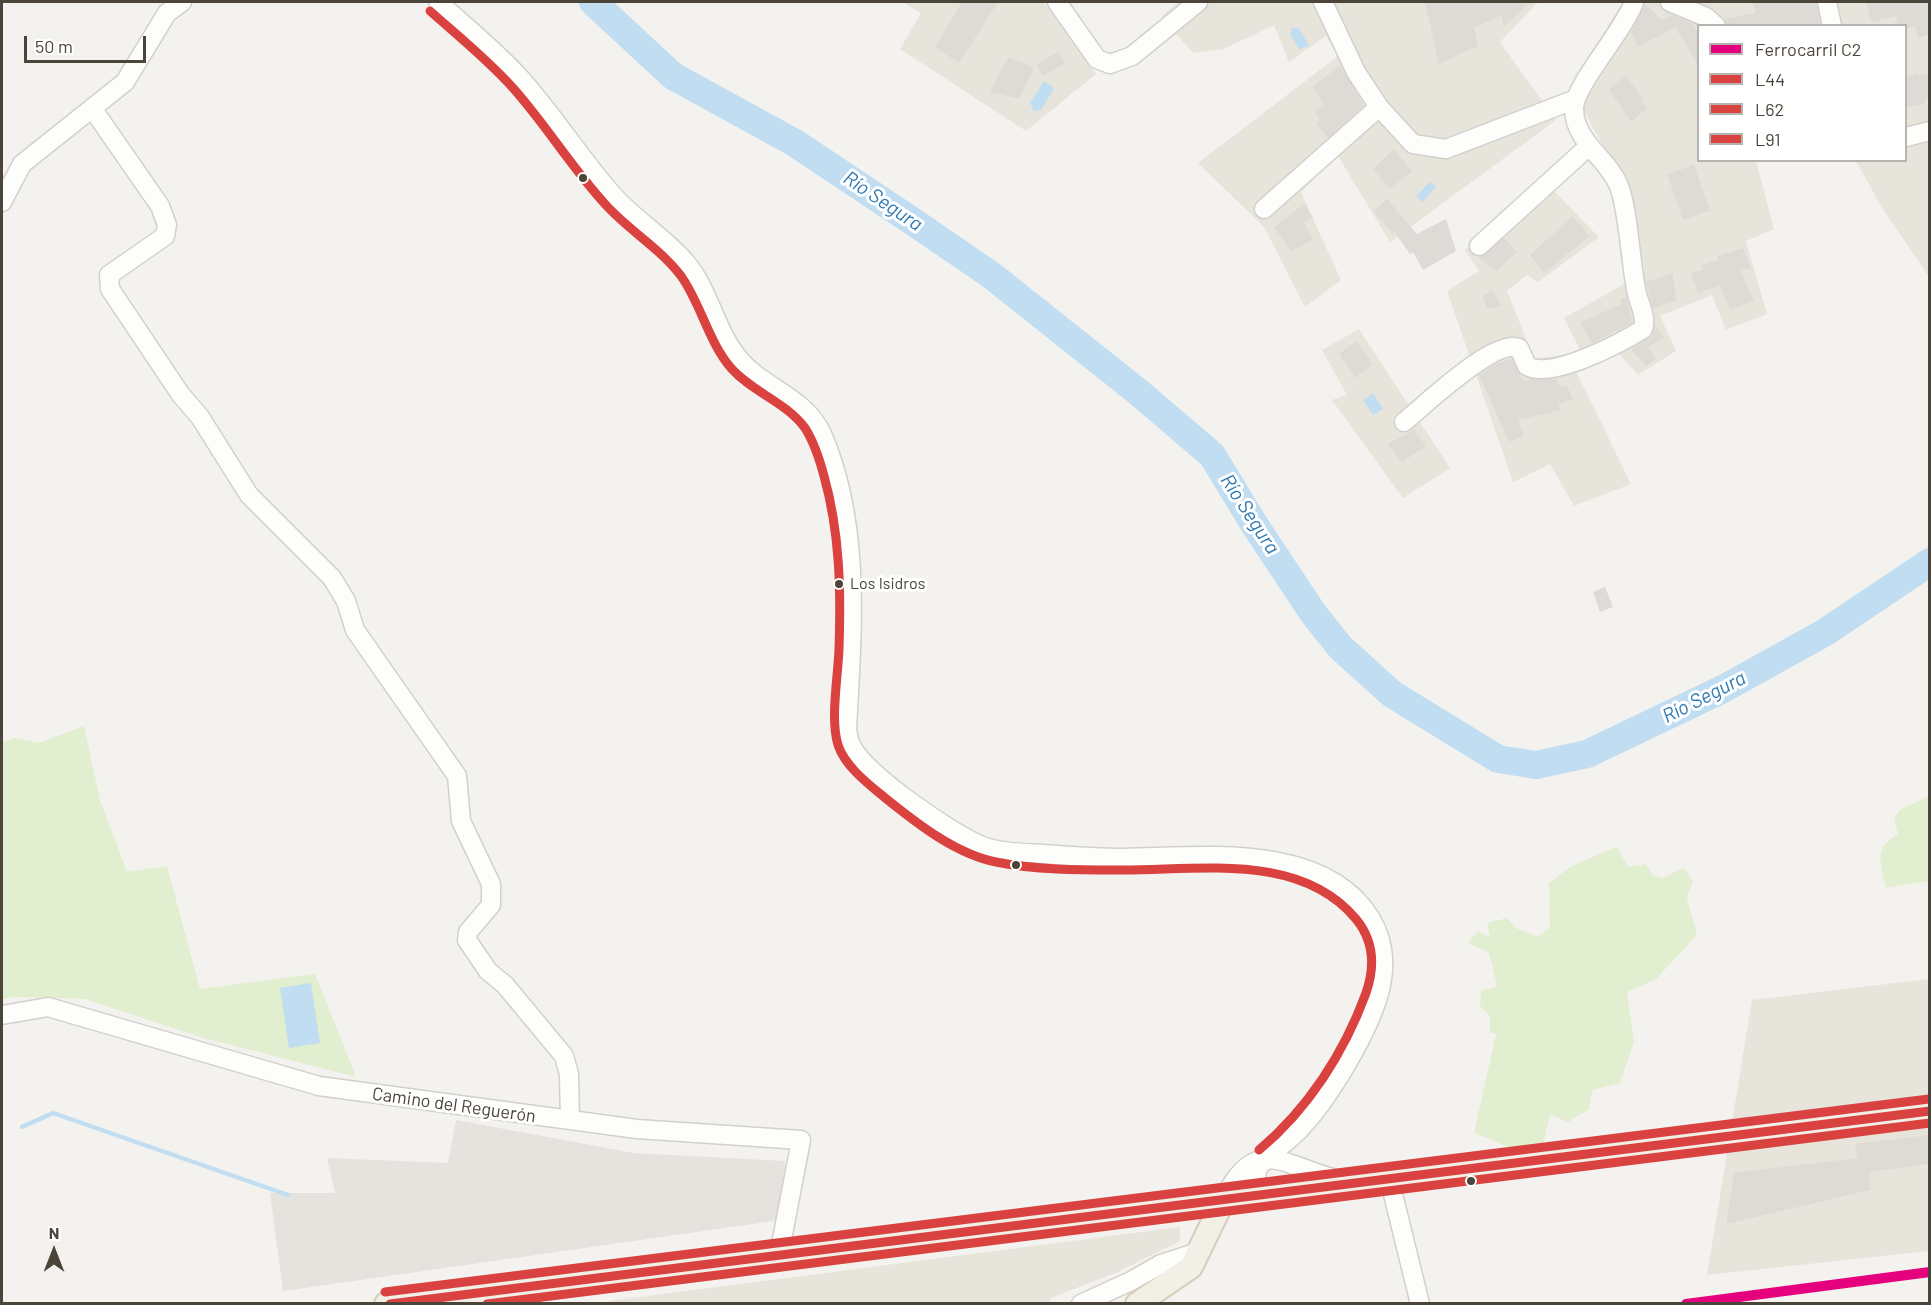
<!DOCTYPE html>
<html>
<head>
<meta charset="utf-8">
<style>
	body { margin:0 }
	#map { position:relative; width:1931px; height:1305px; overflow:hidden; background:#f4f2ee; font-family:Barlow,sans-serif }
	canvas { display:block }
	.frame { position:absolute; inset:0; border:3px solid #4b4439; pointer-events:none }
	.legend { position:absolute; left:1697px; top:24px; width:210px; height:138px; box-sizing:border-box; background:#fff; border:2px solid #b7b4b0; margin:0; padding:8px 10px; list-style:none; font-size:18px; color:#4b4439 }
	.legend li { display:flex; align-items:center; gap:12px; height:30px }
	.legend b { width:30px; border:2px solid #b7b4b0 }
	.north { position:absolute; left:24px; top:1221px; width:60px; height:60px; -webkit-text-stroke:4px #fff; paint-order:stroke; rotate:0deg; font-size:16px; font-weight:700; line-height:24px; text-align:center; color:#4b4439 }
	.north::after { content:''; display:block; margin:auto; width:21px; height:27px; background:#4b4439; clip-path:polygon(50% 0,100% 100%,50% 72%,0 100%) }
	.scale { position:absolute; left:24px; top:36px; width:122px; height:27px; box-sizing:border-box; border:3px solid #4b4439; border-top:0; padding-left:8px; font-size:18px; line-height:21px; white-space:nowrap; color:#4b4439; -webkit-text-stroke:4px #fff; paint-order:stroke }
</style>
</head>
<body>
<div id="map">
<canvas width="1931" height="1305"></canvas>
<div class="frame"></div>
<ul class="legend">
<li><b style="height:8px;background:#e5007d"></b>Ferrocarril C2</li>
<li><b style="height:8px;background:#da4241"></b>L44</li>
<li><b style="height:8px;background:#da4240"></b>L62</li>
<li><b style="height:8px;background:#da4241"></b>L91</li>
</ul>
<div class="north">N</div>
<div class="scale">50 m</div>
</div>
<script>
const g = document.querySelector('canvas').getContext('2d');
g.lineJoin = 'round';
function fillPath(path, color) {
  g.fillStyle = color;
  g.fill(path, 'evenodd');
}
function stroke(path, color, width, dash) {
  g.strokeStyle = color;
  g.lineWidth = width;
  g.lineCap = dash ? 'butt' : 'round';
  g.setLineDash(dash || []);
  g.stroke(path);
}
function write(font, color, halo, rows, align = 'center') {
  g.font = font + ' Barlow,sans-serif';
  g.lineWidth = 6;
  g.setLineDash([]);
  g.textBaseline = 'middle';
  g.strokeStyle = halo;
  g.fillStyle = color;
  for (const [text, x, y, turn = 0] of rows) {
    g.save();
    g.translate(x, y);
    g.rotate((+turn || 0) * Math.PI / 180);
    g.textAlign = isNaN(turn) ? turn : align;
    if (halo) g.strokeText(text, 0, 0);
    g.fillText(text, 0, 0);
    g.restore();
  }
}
fillPath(new Path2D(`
	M 902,2 L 1044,2 L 1096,74 L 1026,131 L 900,49 L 921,13 Z
	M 1178,2 L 1538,2 L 1500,42 L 1556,120 L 1390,242 L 1338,156 L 1301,192 L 1341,280 L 1305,307 L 1264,227 L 1198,163 L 1338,56 L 1326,36 L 1289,62 L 1274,25 L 1224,49 L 1193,53 L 1161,17 Z
	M 1623,2 L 1929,2 L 1930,278 L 1882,208 L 1856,161 L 1906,160 L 1906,26 L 1698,26 L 1698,160 L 1756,161 L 1774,229 L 1746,241 L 1767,314 L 1726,330 L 1712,295 L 1660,316 L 1676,351 L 1638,375 L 1616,350 L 1588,366 L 1564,318 L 1645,272 L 1624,183 L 1570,86 Z
	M 1542,179 L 1599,237 L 1538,282 L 1527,275 L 1507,291 L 1534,358 L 1568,355 L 1631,484 L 1574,506 L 1550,464 L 1513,482 L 1447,291 L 1479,271 L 1465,250 Z
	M 1359,329 L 1450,468 L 1403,498 L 1332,400 L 1347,395 L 1322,350 Z
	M 1929,979 L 1929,1251 L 1707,1275 L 1752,1000 Z
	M 1180,1227 L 1180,1241 L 1120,1271 L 1051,1298 L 1049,1303 L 609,1303 L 609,1301 Z`), '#e7e4dc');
fillPath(new Path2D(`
	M 456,1120 L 633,1153 L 785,1161 L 780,1220 L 283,1291 L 270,1193 L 335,1193 L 327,1158 L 448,1163 Z`), '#e6e2de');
fillPath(new Path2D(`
	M 84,726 L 100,800 L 127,872 L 167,866 L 200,989 L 315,974 L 356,1077 L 200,1037 L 85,999 L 16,997 L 2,999 L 2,742 L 15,738 L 39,743 Z
	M 1929,796 L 1929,881 L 1886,888 C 1881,862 1872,849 1898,834 L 1894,819 L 1900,810 Z
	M 1616,847 L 1629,867 L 1646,864 L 1652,875 L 1663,878 L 1683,868 L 1693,881 L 1687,898 L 1697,935 L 1656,979 L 1627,992 L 1634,1042 L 1620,1083 L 1592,1090 L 1589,1109 L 1568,1122 L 1550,1114 L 1543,1145 L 1511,1148 L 1474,1133 L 1496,1034 L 1490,1032 L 1490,1016 L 1480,1006 L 1481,991 L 1497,986 L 1489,953 L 1468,943 L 1478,931 L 1490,938 L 1487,923 L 1507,918 L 1516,928 L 1538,937 L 1550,927 L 1549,883 L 1570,867 Z`), '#e1eecf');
fillPath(new Path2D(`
	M 1292,28 L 1299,28 L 1309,46 L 1299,49 L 1290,34 Z
	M 1044,81 L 1054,88 L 1041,110 L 1034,111 L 1030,103 Z
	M 1430,182 L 1436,187 L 1422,202 L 1416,196 Z
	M 1373,393 L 1383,409 L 1373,415 L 1363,400 Z
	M 311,983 L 320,1043 L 289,1048 L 280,988 Z`), '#c0ddf1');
stroke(new Path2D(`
	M 22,1127 L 53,1113 L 288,1195`), '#c0ddf1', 4.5);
stroke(new Path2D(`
	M 593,2 L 673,76 L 795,143 L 915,223 L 991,275 L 1137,391 L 1212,455 L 1254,524 L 1313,613 L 1340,647 L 1392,694 L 1498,759 L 1536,765 L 1587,754 L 1723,689 L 1824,633 L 1930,562`), '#c0ddf1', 28);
fillPath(new Path2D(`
	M 962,2 L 998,2 L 959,63 L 935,47 Z
	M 1425,2 L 1531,2 L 1503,27 L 1502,15 L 1474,28 L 1478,46 L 1439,64 Z
	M 1753,2 L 1816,2 L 1820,24 L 1727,26 L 1725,19 L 1755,13 Z
	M 1866,2 L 1929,2 L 1929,35 L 1918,38 L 1915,26 L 1905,29 L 1905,26 L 1898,26 L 1896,16 L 1871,22 Z
	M 1645,4 L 1662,20 L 1672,15 L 1693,24 L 1698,33 L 1698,65 L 1675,27 L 1638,47 L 1631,32 Z
	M 1058,52 L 1065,63 L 1043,76 L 1036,65 Z
	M 1008,58 L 1027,64 L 1034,69 L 1019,99 L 990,92 Z
	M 1340,65 L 1364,105 L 1328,138 L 1317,125 L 1320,121 L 1315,112 L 1324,104 L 1313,87 Z
	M 1917,73 L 1918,76 L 1928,74 L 1929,98 L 1925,100 L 1926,103 L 1905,108 L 1905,77 Z
	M 1625,75 L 1643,98 L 1641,99 L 1647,108 L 1631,122 L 1609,90 Z
	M 1394,149 L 1412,171 L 1390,189 L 1373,169 Z
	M 1694,165 L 1710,211 L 1683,220 L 1667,174 Z
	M 1387,199 L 1417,234 L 1446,219 L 1456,251 L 1423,270 L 1413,252 L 1410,254 L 1393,230 L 1391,231 L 1374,211 Z
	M 1304,204 L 1313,217 L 1304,222 L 1313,240 L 1291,251 L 1274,227 Z
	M 1573,216 L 1589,236 L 1544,273 L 1530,255 Z
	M 1504,238 L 1517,252 L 1496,271 L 1479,258 Z
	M 1743,248 L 1751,268 L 1741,271 L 1754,301 L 1730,309 L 1720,285 L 1698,293 L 1691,273 L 1703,270 L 1702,265 L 1718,260 L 1718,256 Z
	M 1673,273 L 1676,301 L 1653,308 L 1646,282 Z
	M 1493,291 L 1501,306 L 1487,309 L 1483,295 Z
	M 1626,297 L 1633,322 L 1591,344 L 1581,322 L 1622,304 L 1620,300 Z
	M 1655,326 L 1664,338 L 1648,347 L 1656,358 L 1646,366 L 1631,349 L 1652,336 Z
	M 1356,341 L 1373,364 L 1355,378 L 1339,354 Z
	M 1512,359 L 1524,382 L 1531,379 L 1557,379 L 1560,388 L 1567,386 L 1573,399 L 1558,404 L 1561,410 L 1518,420 L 1524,436 L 1509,442 L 1479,375 L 1498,363 Z
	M 1414,430 L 1426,446 L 1402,462 L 1388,444 Z
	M 1605,587 L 1613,607 L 1600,612 L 1593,592 Z
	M 1929,1135 L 1929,1164 L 1869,1172 L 1870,1190 L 1726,1224 L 1734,1173 L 1857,1158 L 1855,1144 Z`), '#dedbd6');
const minor = new Path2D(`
	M 438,2 C 466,27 496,51 521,79 C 553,115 579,156 611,193 C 633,219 666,238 687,264 C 710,292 715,330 739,359 C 763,388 805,397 822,434 C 862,525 852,633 847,729 C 848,735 849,742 852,747 C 868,776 953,835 985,847 C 1002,853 1025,853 1043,854 C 1070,856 1097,858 1124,858 C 1202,857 1324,841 1371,919 C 1397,963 1377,1009 1354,1051 C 1339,1078 1322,1106 1300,1129 C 1287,1143 1268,1154 1257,1169 L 1256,1183 L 1263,1194
	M 1057,2 L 1097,59 L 1110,64 L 1132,56 L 1198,2
	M 1670,2 L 1706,17 L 1716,26
	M 1827,2 L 1832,26
	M 1379,107 L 1413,144 L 1446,149 L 1576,99
	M 92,108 L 160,206 L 167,225 L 165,236 L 109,275 L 110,289 L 181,395 L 200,417 L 249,495 L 332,578 L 346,601 L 355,630 L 457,776 L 461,821 L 491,884 L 491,905 L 468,932 L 467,940 L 488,971 L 505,985 L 564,1056 L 569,1074 L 570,1120
	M 1906,137 L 1930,131
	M 2,202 L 22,164 L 125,82 L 167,13 L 182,2
	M 1264,209 L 1379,107 L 1356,72 L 1323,2
	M 1479,246 L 1589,146
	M 1404,422 C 1425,405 1494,338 1519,348 L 1527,366 C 1551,380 1621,343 1643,329 C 1647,318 1640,305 1637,294 C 1630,262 1629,213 1619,186 C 1607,157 1574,142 1574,108 C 1575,84 1624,31 1634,2
	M 2,1015 L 48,1007 L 319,1086 L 637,1129 L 801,1140 L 779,1255
	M 1389,1178 L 1420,1304
	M 1224,1199 C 1258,1127 1291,1173 1346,1181
	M 1081,1304 L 1131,1281 L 1161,1264 L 1201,1251`);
const major = new Path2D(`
	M 386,1304 L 1930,1111
	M 1137,1304 L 1191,1267 L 1224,1199`);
stroke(minor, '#d2d0cb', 21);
stroke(major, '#d6cebb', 26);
stroke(minor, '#fdfdfc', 18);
stroke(major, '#f2efe6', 22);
stroke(new Path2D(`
	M 390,1304 L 1930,1111`), '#da4241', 9);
stroke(new Path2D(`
	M 430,11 C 458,36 488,60 513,88 C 546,125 572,168 605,204 C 628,230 660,248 681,276 C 701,304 708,341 731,368 C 752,392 786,402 805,428 C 814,442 820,461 824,476 C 840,533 841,591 839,649 C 838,677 830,719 838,745 C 845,766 867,783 884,797 C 915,822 955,854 996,862 C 1035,870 1078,870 1118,870 C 1197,871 1299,851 1356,919 C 1374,941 1375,967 1366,993 C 1344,1053 1308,1109 1259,1150
	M 487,1304 L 1930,1123`), '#da4240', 9);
stroke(new Path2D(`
	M 385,1292 L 1929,1099`), '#da4241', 9);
stroke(new Path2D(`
	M 1686,1304 L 1930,1272`), '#e5007d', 10);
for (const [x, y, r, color] of [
	[583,178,5,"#4b4439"],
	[839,584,5,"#4b4439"],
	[1016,865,5,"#4b4439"],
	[1471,1181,5,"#4b4439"]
]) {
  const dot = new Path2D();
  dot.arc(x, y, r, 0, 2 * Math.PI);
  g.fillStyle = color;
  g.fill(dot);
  stroke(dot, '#fff', 2);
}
write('16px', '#4b4439', '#fff', [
	["Los Isidros",850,584]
], 'left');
write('18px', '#4b4439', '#fff', [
	["Camino del Reguerón",454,1105,8]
]);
write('italic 20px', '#2e7ab2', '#fff', [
	["Río Segura",883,201,34],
	["Río Segura",1250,514,57],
	["Río Segura",1704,697,-27]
]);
</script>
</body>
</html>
